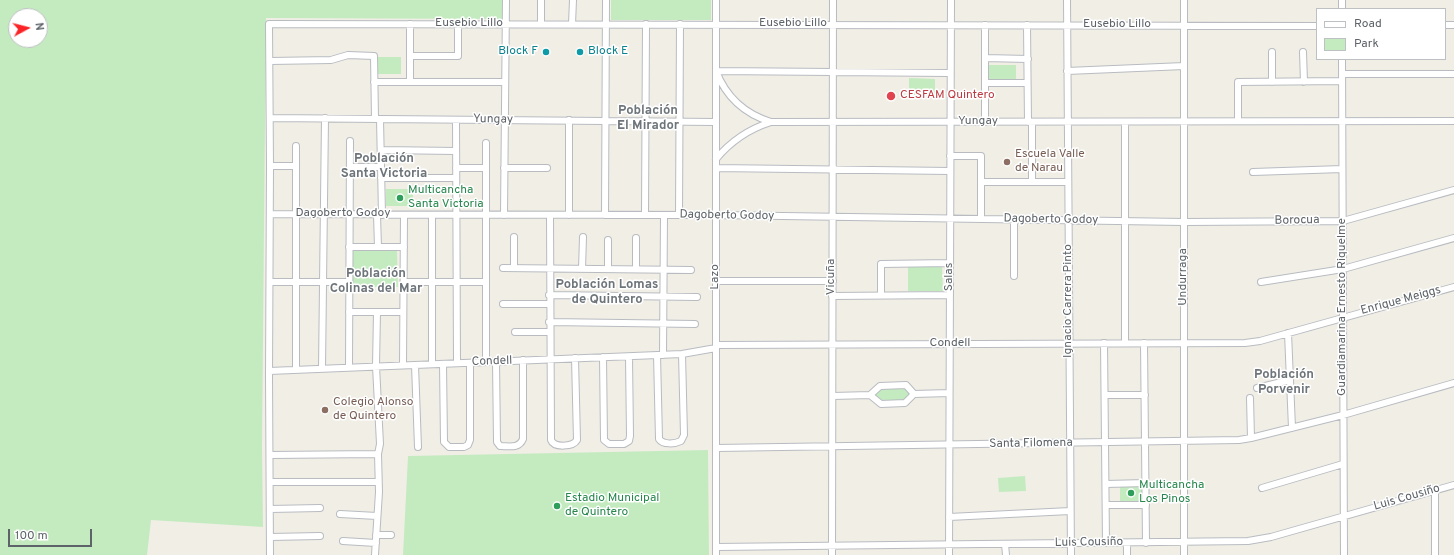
<!DOCTYPE html>
<html>
<head>
<meta charset="utf-8">
<style>
	body { margin:0 }
	#map { position:relative; width:1454px; height:555px; overflow:hidden; background:#f1eee6; font-family:Overpass,sans-serif }
	canvas { display:block }
	.legend { position:absolute; left:1316px; top:8px; width:130px; height:52px; box-sizing:border-box; background:#fff; border:1px solid #bec1c3; margin:0; padding:5px 7px; list-style:none; font-size:12px; color:#5d6368 }
	.legend li { display:flex; align-items:center; gap:8px; height:20px }
	.legend b { width:20px; border:1px solid #bec1c3 }
	.north { position:absolute; left:8px; top:8px; width:40px; height:40px; box-sizing:border-box; background:#fff; border:1px solid #bec1c3; border-radius:50%; rotate:83deg; font-size:11px; font-weight:700; line-height:16px; text-align:center; color:#5d6368 }
	.north::after { content:''; display:block; margin:auto; width:14px; height:18px; background:#fa2325; clip-path:polygon(50% 0,100% 100%,50% 72%,0 100%) }
	.scale { position:absolute; left:8px; top:529px; width:84px; height:18px; box-sizing:border-box; border:2px solid #5d6368; border-top:0; padding-left:5px; font-size:12px; line-height:14px; white-space:nowrap; color:#5d6368; -webkit-text-stroke:3px #fff; paint-order:stroke }
</style>
</head>
<body>
<div id="map">
<canvas width="1454" height="555"></canvas>
<ul class="legend">
<li><b style="height:5px;background:#fff"></b>Road</li>
<li><b style="height:11px;background:#c4ebc0"></b>Park</li>
</ul>
<div class="north">N</div>
<div class="scale">100 m</div>
</div>
<script>
const g = document.querySelector('canvas').getContext('2d');
g.lineJoin = 'round';
function fillPath(path, color) {
  g.fillStyle = color;
  g.fill(path, 'evenodd');
}
function stroke(path, color, width, dash) {
  g.strokeStyle = color;
  g.lineWidth = width;
  g.lineCap = dash ? 'butt' : 'round';
  g.setLineDash(dash || []);
  g.stroke(path);
}
function write(font, color, halo, rows, align = 'center') {
  g.font = font + ' Overpass,sans-serif';
  g.lineWidth = 3;
  g.setLineDash([]);
  g.textBaseline = 'middle';
  g.strokeStyle = halo;
  g.fillStyle = color;
  for (const [text, x, y, turn = 0] of rows) {
    g.save();
    g.translate(x, y);
    g.rotate((+turn || 0) * Math.PI / 180);
    g.textAlign = isNaN(turn) ? turn : align;
    if (halo) g.strokeText(text, 0, 0);
    g.fillText(text, 0, 0);
    g.restore();
  }
}
fillPath(new Path2D(`
	M 0,0 L 502,0 L 502,19 L 266,18 L 262,447 L 263,527 L 151,520 L 147,555 L 0,555 ZM 16,16 L 40,16 L 40,40 L 16,40 Z
	M 611,0 L 711,0 L 711,20 L 611,20 Z
	M 378,57 L 401,57 L 401,74 L 378,74 Z
	M 989,65 L 1016,65 L 1016,81 L 989,81 Z
	M 909,78 L 935,79 L 935,96 L 909,95 Z
	M 386,189 L 413,189 L 413,206 L 386,206 Z
	M 353,250 L 397,251 L 398,287 L 353,287 Z
	M 942,266 L 943,291 L 908,291 L 908,267 Z
	M 882,387 L 905,387 L 911,395 L 905,401 L 881,402 L 874,396 Z
	M 708,450 L 709,555 L 403,555 L 408,456 Z
	M 1025,476 L 1026,491 L 999,492 L 998,478 Z
	M 1120,486 L 1142,486 L 1142,501 L 1120,501 Z`), '#c4ebc0');
const street = new Path2D(`
	M 716,0 L 716,555
	M 1067,0 L 1071,555
	M 1184,0 L 1184,555
	M 1342,0 L 1342,9
	M 541,24 L 541,0
	M 572,24 L 573,0
	M 985,25 L 985,122
	M 1027,25 L 1028,122
	M 1445,25 L 1454,25
	M 1272,52 L 1272,82
	M 1303,52 L 1304,82
	M 410,56 L 458,56 L 458,24
	M 985,58 L 1028,59
	M 1342,59 L 1344,555
	M 270,61 L 331,60 L 348,55 L 374,56 L 375,119
	M 1067,71 L 1184,66
	M 950,73 L 716,71 C 726,97 745,114 771,122 L 1454,121
	M 1342,74 L 1454,74
	M 374,82 L 505,82
	M 410,82 L 410,24
	M 985,83 L 1027,83
	M 270,118 L 716,122
	M 380,119 L 382,215
	M 456,120 L 457,363
	M 1238,121 L 1238,82 L 1342,81
	M 1032,122 L 1032,182
	M 1125,122 L 1125,343
	M 486,143 L 486,362
	M 296,146 L 296,369
	M 381,150 L 456,151
	M 950,156 L 981,156 L 981,219
	M 716,159 C 731,141 749,129 771,122
	M 270,166 L 295,166
	M 350,167 L 381,167
	M 456,168 L 486,168
	M 504,168 L 547,168
	M 716,168 L 950,171
	M 1253,172 L 1342,169
	M 381,178 L 456,178
	M 981,182 L 1068,182
	M 270,214 L 716,215 L 1184,222 L 1343,221 L 1454,190
	M 377,215 L 378,247
	M 504,215 L 506,0
	M 550,215 L 551,440 C 554,448 573,447 577,440 L 575,358
	M 569,215 L 569,120
	M 605,215 L 606,0
	M 645,215 L 646,24
	M 679,215 L 680,24
	M 349,247 L 404,247
	M 503,268 L 691,270
	M 514,268 L 514,237
	M 582,269 L 583,237
	M 608,269 L 608,240
	M 636,269 L 636,238
	M 1014,276 L 1014,220
	M 716,281 L 833,281
	M 270,282 L 349,282
	M 404,282 L 486,282
	M 1261,282 L 1343,269 L 1454,238
	M 549,295 L 697,297
	M 881,295 L 881,264 L 950,263
	M 832,296 L 950,295
	M 503,304 L 549,304
	M 349,312 L 403,312
	M 549,322 L 695,324
	M 515,332 L 549,332
	M 1288,333 L 1292,428
	M 1104,343 L 1106,543
	M 1144,343 L 1146,543
	M 716,345 L 1245,343 L 1260,341 L 1454,287
	M 657,355 L 659,439 C 663,445 675,444 681,441 L 684,435 L 682,354
	M 663,355 L 664,215
	M 603,357 L 604,440 L 609,444 L 624,444 L 629,441 L 630,436 L 629,357
	M 496,361 L 497,442 L 500,446 C 509,446 519,449 523,439 L 523,360
	M 432,364 L 432,215
	M 443,364 L 444,442 L 449,447 L 464,447 L 468,445 L 470,440 L 470,363
	M 403,365 L 404,215
	M 415,365 L 418,447
	M 349,367 L 350,141
	M 322,368 L 325,118
	M 269,371 L 682,354 L 716,348
	M 1257,388 L 1290,380
	M 870,395 L 881,404 L 905,403 L 914,394 L 949,393
	M 1105,395 L 1145,395
	M 833,396 L 870,395 L 880,386 L 906,385 L 914,394
	M 1250,398 L 1251,438
	M 716,448 L 1239,440 L 1251,438 L 1343,415 L 1454,383
	M 270,455 L 378,454
	M 270,482 L 378,482
	M 1106,484 L 1146,483
	M 1262,488 L 1343,464
	M 1435,490 L 1435,555
	M 1106,505 L 1146,505
	M 270,509 L 320,508
	M 340,514 L 377,516
	M 949,517 L 1070,511
	M 376,535 L 391,535
	M 270,537 L 320,536
	M 343,541 L 376,543
	M 1005,544 L 1006,555
	M 716,547 L 1248,541 L 1271,537 L 1454,485
	M 270,555 L 269,376 L 270,166 L 269,24 L 1317,26
	M 375,555 L 379,492 L 378,454 L 380,444 L 376,366 L 377,312
	M 832,555 L 833,0
	M 949,555 L 951,0
	M 1127,555 L 1127,543`);
stroke(street, '#b8bcc1', 8);
stroke(street, '#fff', 6);
for (const [x, y, r, color] of [
	[546,52,4,"#0f9aa8"],
	[580,52,4,"#0f9aa8"],
	[891,96,5,"#e0444e"],
	[1007,162,4,"#8d6e63"],
	[400,198,4,"#2e9e5b"],
	[325,410,4,"#8d6e63"],
	[1131,493,4,"#2e9e5b"],
	[557,506,4,"#2e9e5b"]
]) {
  const dot = new Path2D();
  dot.arc(x, y, r, 0, 2 * Math.PI);
  g.fillStyle = color;
  g.fill(dot);
  stroke(dot, '#fff', 1.5);
}
write('12px', '#5d6368', '#fff', [
	["Eusebio Lillo",469,24],
	["Eusebio Lillo",793,24],
	["Eusebio Lillo",1117,25],
	["Yungay",493,120,1],
	["Yungay",978,122],
	["Dagoberto Godoy",343,214],
	["Dagoberto Godoy",727,216,1],
	["Dagoberto Godoy",1051,220,1],
	["Borocua",1297,221,-1],
	["Lazo",716,277,-90],
	["Vicuña",832,277,-90],
	["Salas",950,277,-90],
	["Undurraga",1184,277,-90],
	["Ignacio Carrera Pinto",1069,301,-90],
	["Enrique Meiggs",1401,301,-15],
	["Guardiamarina Ernesto Riquelme",1343,307,-90],
	["Condell",950,344],
	["Condell",492,362,-2],
	["Santa Filomena",1031,444,-1],
	["Luis Cousiño",1407,498,-16],
	["Luis Cousiño",1089,543,-1]
]);
write('12px', '#0d838f', '#fff', [
	["Block F",538,52],
	["Block E",588,52,"left"]
], 'right');
write('12px', '#be3a42', '#fff', [
	["CESFAM Quintero",900,96]
], 'left');
write('12px', '#785e54', '#fff', [
	["Escuela Valle",1015,155],
	["de Narau",1015,169],
	["Colegio Alonso",333,403],
	["de Quintero",333,417]
], 'left');
write('12px', '#27864d', '#fff', [
	["Multicancha",408,191],
	["Santa Victoria",408,205],
	["Multicancha",1139,486],
	["Los Pinos",1139,500],
	["Estadio Municipal",565,499],
	["de Quintero",565,513]
], 'left');
write('bold 13px', '#6e757a', '#fff', [
	["Población",648,111],
	["El Mirador",648,126],
	["Población",384,159],
	["Santa Victoria",384,174],
	["Población",376,274],
	["Colinas del Mar",376,289],
	["Población Lomas",607,285],
	["de Quintero",607,300],
	["Población",1284,375],
	["Porvenir",1284,390]
]);
</script>
</body>
</html>
